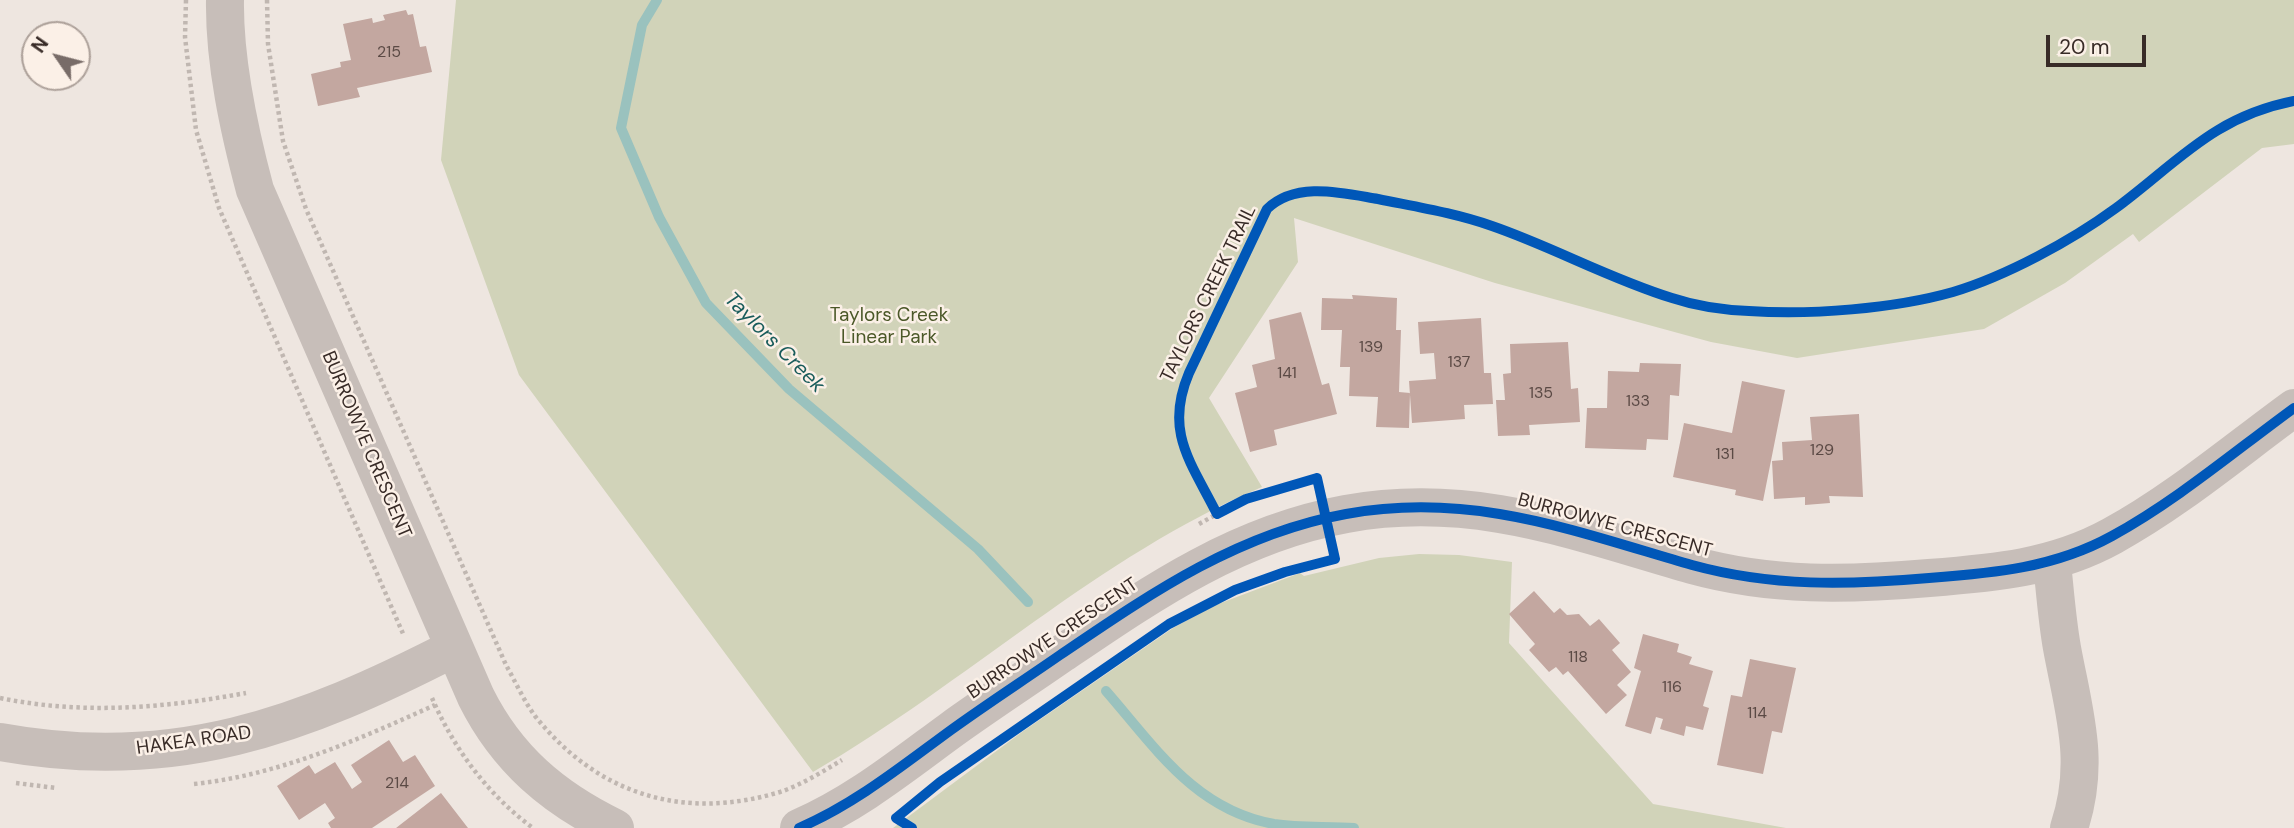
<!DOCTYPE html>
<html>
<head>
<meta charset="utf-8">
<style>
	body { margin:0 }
	#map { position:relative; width:2294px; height:828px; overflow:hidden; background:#eee6e0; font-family:"DM Sans",sans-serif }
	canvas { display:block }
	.north { position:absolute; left:21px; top:21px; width:70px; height:70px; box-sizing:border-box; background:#fbf0e7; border:2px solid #ada19a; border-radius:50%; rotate:305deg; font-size:19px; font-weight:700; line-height:28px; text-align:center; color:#382b27 }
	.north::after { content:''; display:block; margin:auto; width:24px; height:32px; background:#786c68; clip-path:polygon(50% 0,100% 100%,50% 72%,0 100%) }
	.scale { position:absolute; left:2046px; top:35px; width:100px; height:32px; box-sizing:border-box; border:4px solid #382b27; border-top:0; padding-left:9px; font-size:21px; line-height:24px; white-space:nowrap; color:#382b27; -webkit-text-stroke:5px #fbf0e7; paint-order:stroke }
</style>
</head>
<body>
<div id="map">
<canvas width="2294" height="828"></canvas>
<div class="north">N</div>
<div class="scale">20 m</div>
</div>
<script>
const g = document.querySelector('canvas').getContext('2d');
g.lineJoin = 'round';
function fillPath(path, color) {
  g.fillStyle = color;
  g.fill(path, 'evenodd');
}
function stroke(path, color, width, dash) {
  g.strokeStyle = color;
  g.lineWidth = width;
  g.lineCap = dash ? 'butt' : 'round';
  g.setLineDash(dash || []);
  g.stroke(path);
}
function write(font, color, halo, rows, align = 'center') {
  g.font = font + ' "DM Sans",sans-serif';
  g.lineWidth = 5;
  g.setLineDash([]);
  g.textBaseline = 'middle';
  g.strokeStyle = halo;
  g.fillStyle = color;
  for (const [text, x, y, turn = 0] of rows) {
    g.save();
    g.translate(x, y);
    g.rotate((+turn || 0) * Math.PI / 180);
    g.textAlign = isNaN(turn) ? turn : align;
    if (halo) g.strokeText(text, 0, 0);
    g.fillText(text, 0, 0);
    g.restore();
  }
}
fillPath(new Path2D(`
	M 456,0 L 2294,0 L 2294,144 L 2262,148 L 2139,242 L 2133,234 L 2065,283 L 1984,329 L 1797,358 L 1711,342 L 1495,283 L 1294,218 L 1298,262 L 1209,398 L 1262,487 C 1098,556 967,683 813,772 L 519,375 L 441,160 Z
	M 1419,554 L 1459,555 L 1512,562 L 1509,643 L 1653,804 L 1786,828 L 893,828 L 1022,732 L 1173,628 L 1213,606 L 1300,573 L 1304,576 L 1379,558 Z`), '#d1d3b9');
stroke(new Path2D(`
	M 657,0 L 642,25 L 621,128 L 659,217 L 706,303 L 789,389 L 978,549 L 1028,602
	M 1106,691 C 1155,747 1195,810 1274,824 C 1300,828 1328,826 1354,828`), '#9ac2be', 10);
fillPath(new Path2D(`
	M 406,10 L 408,15 L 413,14 L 420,47 L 426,46 L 432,72 L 357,88 L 360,97 L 318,106 L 311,74 L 341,67 L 340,62 L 351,60 L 343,24 L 372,18 L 373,23 L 385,20 L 383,15 Z
	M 1352,295 L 1397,298 L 1396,330 L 1401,330 L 1399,392 L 1410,393 L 1409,428 L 1376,427 L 1378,397 L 1349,396 L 1350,367 L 1340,367 L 1342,330 L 1321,330 L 1322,298 L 1353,299 Z
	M 1301,312 L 1322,385 L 1329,383 L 1337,414 L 1274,430 L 1277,445 L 1250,452 L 1235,393 L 1257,387 L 1252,365 L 1275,359 L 1269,320 Z
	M 1481,318 L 1484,373 L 1491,373 L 1493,404 L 1464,405 L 1465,419 L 1412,423 L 1409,381 L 1436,379 L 1434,353 L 1420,354 L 1418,322 Z
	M 1568,342 L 1571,389 L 1578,388 L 1580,422 L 1529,425 L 1530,435 L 1498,436 L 1496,400 L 1505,400 L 1503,374 L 1511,373 L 1510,344 Z
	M 1640,363 L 1681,364 L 1679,396 L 1670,395 L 1668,440 L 1647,439 L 1646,450 L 1585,448 L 1587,408 L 1607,408 L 1608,371 L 1639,372 Z
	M 1742,381 L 1785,390 L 1763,501 L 1735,495 L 1736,490 L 1673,477 L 1684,423 L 1732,433 Z
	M 1859,414 L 1863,497 L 1829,496 L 1830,503 L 1805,505 L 1805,497 L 1774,499 L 1772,461 L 1783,460 L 1782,442 L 1812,440 L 1810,417 Z
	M 1534,591 L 1554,613 L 1560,608 L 1567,615 L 1579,614 L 1590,626 L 1599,619 L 1620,643 L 1612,650 L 1631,672 L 1617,685 L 1627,695 L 1606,714 L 1568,671 L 1563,675 L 1556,667 L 1549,672 L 1529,650 L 1535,644 L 1509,614 Z
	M 1643,634 L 1679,644 L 1677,652 L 1692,657 L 1689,664 L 1713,671 L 1703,706 L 1709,708 L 1703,730 L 1686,726 L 1684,736 L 1660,729 L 1663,719 L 1656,717 L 1651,734 L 1625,726 L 1641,671 L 1634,668 Z
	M 1750,659 L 1796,668 L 1782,733 L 1772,731 L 1763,774 L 1717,765 L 1731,695 L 1742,697 Z
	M 389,740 L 403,762 L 415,755 L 435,786 L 372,828 L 331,828 L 328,823 L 335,818 L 325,803 L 299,820 L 277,786 L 309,765 L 315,774 L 335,762 L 352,789 L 362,782 L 351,765 Z
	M 441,793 L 468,828 L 396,828 Z`), '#c3a7a0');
stroke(new Path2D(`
	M 186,0 L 185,37 L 196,130 L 219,208 L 404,636
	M 267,0 L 268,44 L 283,141 L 306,209 L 506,665 C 515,681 524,701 535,716 C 598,795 683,821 780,792 C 801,785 822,772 842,760
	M 1199,524 L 1217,514
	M 0,698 C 82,715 164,708 246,693
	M 432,698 C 454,749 488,795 533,828
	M 16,783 L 56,788
	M 194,784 C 279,775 357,740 435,705`), '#c0b7b1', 4.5, [3.5, 3.5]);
stroke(new Path2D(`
	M 225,0 C 224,62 239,130 255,190 L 476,697 C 507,759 553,798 615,828
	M 2052,563 C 2055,591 2057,620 2062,648 C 2074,713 2091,762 2069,828
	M 0,742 C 174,774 302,726 454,648
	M 799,828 C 855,804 903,765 951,730 C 987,704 1024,680 1060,655 C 1150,594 1236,534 1346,514 C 1472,491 1574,531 1692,565 C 1772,587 1848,585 1929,578 C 1994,573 2054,568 2112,536 C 2176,501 2235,451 2294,408`), '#c7beb9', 38);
stroke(new Path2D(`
	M 799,828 C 855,804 903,765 951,730 C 987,704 1024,680 1060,655 C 1150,594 1236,534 1346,514 C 1472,491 1574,531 1692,565 C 1772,587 1848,585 1929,578 C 1994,573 2054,568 2112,536 C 2176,501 2235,451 2294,408
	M 912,828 L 896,818 L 940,782 L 1169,624 L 1235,590 L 1285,572 L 1335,559 L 1317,478 L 1246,499 L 1217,514 C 1191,462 1164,432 1189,373 L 1267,209 C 1296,181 1342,193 1378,199 C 1417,207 1455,213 1492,226 C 1553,247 1610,279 1672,298 C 1696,306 1724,310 1749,311 C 1811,315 1893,309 1953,292 C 2006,276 2071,241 2116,208 C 2178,162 2213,117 2294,101`), '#0057b8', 10);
write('16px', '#5b4a45', null, [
	["215",389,53],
	["139",1371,348],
	["137",1459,363],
	["141",1287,374],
	["135",1541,394],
	["133",1638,402],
	["129",1822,451],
	["131",1725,455],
	["118",1578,658],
	["116",1672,688],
	["114",1757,714],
	["214",397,784]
]);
write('19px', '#382b27', '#fbf0e7', [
	["TAYLORS CREEK TRAIL",1209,294,-64],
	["BURROWYE CRESCENT",366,445,67],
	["BURROWYE CRESCENT",1615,526,15],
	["BURROWYE CRESCENT",1053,639,-34],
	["HAKEA ROAD",194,741,-8]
]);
write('19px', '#4b5828', '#fbf0e7', [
	["Taylors Creek",889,316],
	["Linear Park",889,338]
]);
write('italic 21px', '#195c5b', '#fbf0e7', [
	["Taylors Creek",774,343,45]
]);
</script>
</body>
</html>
